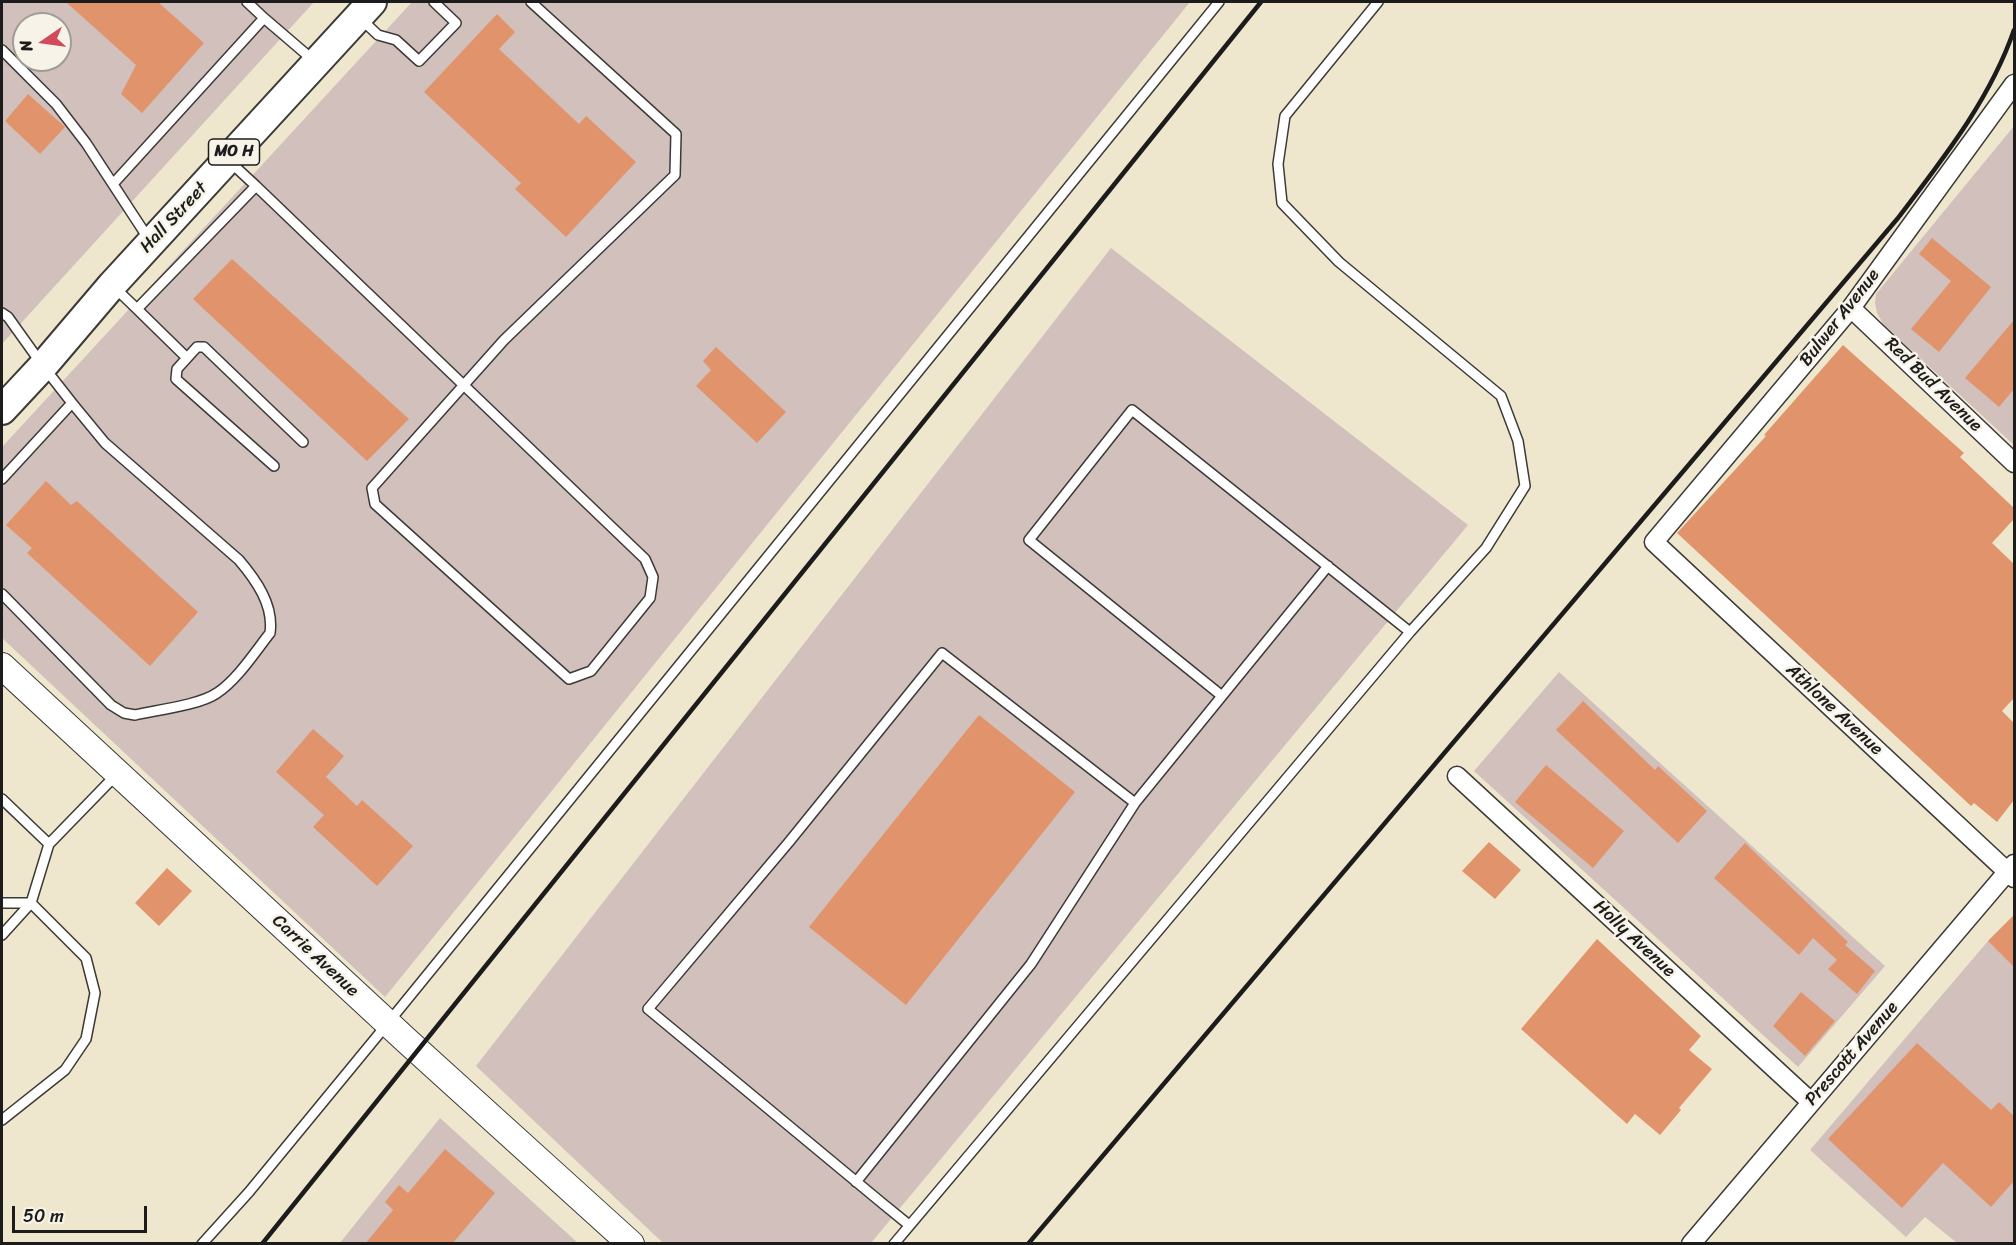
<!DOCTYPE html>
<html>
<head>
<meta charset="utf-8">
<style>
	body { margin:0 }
	#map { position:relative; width:2016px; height:1245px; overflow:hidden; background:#efe7cd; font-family:Sriracha,sans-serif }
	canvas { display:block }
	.frame { position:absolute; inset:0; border:3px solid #1c1c1c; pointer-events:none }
	.north { position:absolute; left:12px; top:12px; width:60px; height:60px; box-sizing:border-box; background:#f7f3e8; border:2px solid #9f9d96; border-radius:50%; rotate:257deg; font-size:16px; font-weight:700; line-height:24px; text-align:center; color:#1c1c1c }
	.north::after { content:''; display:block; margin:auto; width:21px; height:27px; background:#d1495b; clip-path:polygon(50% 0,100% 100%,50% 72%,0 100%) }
	.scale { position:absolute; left:12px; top:1206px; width:135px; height:27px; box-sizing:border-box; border:3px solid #1c1c1c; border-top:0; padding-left:8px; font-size:18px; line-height:21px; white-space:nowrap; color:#1c1c1c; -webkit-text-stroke:4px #f7f3e8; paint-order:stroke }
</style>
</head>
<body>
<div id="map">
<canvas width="2016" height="1245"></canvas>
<div class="frame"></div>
<div class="north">N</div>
<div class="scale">50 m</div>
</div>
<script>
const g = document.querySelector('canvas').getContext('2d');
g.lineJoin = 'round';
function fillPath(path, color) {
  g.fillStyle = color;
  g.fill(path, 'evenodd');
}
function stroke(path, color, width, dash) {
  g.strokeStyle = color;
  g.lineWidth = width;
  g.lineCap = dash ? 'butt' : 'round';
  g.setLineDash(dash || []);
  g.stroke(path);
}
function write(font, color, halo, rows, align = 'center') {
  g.font = font + ' Sriracha,sans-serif';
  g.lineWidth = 5;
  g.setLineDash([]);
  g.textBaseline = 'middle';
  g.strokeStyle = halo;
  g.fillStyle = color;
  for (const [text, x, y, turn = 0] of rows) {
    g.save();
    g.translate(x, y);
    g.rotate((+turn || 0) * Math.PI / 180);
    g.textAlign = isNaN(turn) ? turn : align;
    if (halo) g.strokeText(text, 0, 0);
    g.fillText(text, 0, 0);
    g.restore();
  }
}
fillPath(new Path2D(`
	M 2,2 L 314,2 L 2,344 ZM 24,24 L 60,24 L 60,60 L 24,60 Z
	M 412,2 L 1190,2 L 385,997 L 2,638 L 2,447 Z
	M 2014,126 L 2014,445 L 1883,324 L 1877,313 L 1875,303 L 1876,294 Z
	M 1111,248 L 1468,525 L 871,1243 L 663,1243 L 476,1066 Z
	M 1559,672 L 1885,966 L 1798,1067 L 1474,771 Z
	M 2013,916 L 2014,917 L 2014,1243 L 1957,1243 L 1925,1217 L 1906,1237 L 1810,1150 L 1988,941 Z
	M 440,1118 L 578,1243 L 339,1244 Z`), '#d1c0bc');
fillPath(new Path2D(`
	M 66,2 L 158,2 L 204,43 L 142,113 L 121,94 L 136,65 Z
	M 497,14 L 515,32 L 499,49 L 579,124 L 586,116 L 636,162 L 566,237 L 515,189 L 521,183 L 424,92 Z
	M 28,94 L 65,127 L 40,154 L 5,121 Z
	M 1932,238 L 1991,287 L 1939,352 L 1911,329 L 1951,281 L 1919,254 Z
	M 232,259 L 409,419 L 367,461 L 193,299 Z
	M 2014,320 L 2014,389 L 1999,407 L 1965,378 Z
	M 1843,345 L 1964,453 L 1960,457 L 2014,508 L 2014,519 L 1992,543 L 2014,564 L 2014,698 L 2002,711 L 2014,723 L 2014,800 L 1997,822 L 1974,803 L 1971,806 L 1677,533 L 1766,436 L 1764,435 Z
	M 716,347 L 786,412 L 757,443 L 696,386 L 711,370 L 703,361 Z
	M 46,481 L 71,505 L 77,501 L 198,612 L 150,666 L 27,553 L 32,548 L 6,525 Z
	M 1583,701 L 1655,770 L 1658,766 L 1707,811 L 1678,843 L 1556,730 Z
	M 979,715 L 1075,792 L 906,1005 L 809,927 Z
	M 313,729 L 344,756 L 326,777 L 357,806 L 362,800 L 413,846 L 377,886 L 313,827 L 324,815 L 276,772 Z
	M 1546,765 L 1624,831 L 1593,868 L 1515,802 Z
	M 1489,842 L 1521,870 L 1495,899 L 1462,871 Z
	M 1745,843 L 1848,942 L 1845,945 L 1875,971 L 1857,994 L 1828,969 L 1837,960 L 1813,938 L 1799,955 L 1714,878 Z
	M 167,868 L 192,891 L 159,926 L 135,903 Z
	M 2014,915 L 2014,967 L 1988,941 Z
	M 1597,939 L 1701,1036 L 1689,1050 L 1712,1069 L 1679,1108 L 1681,1110 L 1660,1135 L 1635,1114 L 1627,1124 L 1521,1029 Z
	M 1801,992 L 1835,1021 L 1805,1056 L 1773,1026 Z
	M 1917,1043 L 1991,1110 L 1999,1102 L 2014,1116 L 2014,1181 L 1991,1207 L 1943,1163 L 1902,1208 L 1828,1139 Z
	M 445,1149 L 495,1193 L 452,1244 L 365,1244 L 393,1210 L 385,1202 L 399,1185 L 408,1193 Z`), '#e1946c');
const lane = new Path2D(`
	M 247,2 L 264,18
	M 360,18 L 378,35 L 396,40 L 419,61 L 456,23 L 434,2
	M 2,50 L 56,104 L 86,143 L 150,241
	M 113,184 L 264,18 L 313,60
	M 256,186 L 645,559 L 653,577 L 650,598 L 591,671 L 569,679 L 375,504 L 372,488 L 504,340 L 675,175 L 676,134 L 531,2
	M 113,286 L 137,309 L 256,186 L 229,161
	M 137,309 L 187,358
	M 2,313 L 8,317 L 43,366 L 72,403 L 2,479
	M 274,466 L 176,379 L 177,369 L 197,347 L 204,347 L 303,442
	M 2,594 L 111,705 L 124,713 L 135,715 C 157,710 200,705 217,693 C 237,680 255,652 270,633 C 274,605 256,580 239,560 L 105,443 L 72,403
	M 1222,696 L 1328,566
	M 2,799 L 49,844 L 116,775
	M 1135,803 L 1222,696 L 1029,540 L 1132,410 L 1410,632
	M 2,903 L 31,903 L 49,844
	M 2,935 L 31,903 L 86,958 L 95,993 L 86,1039 L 65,1070 L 2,1120
	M 856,1182 L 1031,964 L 1135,803 L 942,653 L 789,842 L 648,1009 L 882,1203 L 909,1225
	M 202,1244 L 249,1192 L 388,1023 L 1219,2
	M 894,1244 L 1410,632 L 1486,548 L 1525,486 L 1518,441 L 1501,396 L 1339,262 L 1282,203 L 1278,164 L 1285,116 L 1378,2`);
const street = new Path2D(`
	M 2014,84 L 1851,308 L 1654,542 L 2014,878
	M 1851,308 L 2014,463
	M 1457,776 L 1811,1102
	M 1691,1244 L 2014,864`);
const secondary = new Path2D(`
	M 2,666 L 407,1041 L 631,1244`);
const primary = new Path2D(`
	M 2,410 L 43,366 L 112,285 L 372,2`);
stroke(lane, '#3c3a37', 12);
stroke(street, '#3c3a37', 21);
stroke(secondary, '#3c3a37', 28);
stroke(primary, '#3c3a37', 32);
stroke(lane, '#fff', 9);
stroke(street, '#fff', 18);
stroke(secondary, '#fff', 26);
stroke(primary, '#fff', 28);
stroke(new Path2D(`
	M 262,1244 L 1261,2
	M 1028,1244 L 1898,218 C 1942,160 1990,100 2014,30`), '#1c1c1c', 4.5);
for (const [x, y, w] of [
	[234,152,51]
]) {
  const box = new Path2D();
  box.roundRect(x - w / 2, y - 13, w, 26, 4.5);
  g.fillStyle = '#f7f3e8';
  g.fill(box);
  stroke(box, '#1c1c1c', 1.5);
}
write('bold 16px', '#1c1c1c', null, [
	["MO H",234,152]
]);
write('18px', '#1c1c1c', '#f7f3e8', [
	["Hall Street",174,218,-47],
	["Bulwer Avenue",1840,318,-52],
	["Red Bud Avenue",1933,385,44],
	["Athlone Avenue",1834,710,43],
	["Holly Avenue",1634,939,43],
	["Carrie Avenue",315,956,43],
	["Prescott Avenue",1852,1054,-49]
]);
</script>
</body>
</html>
